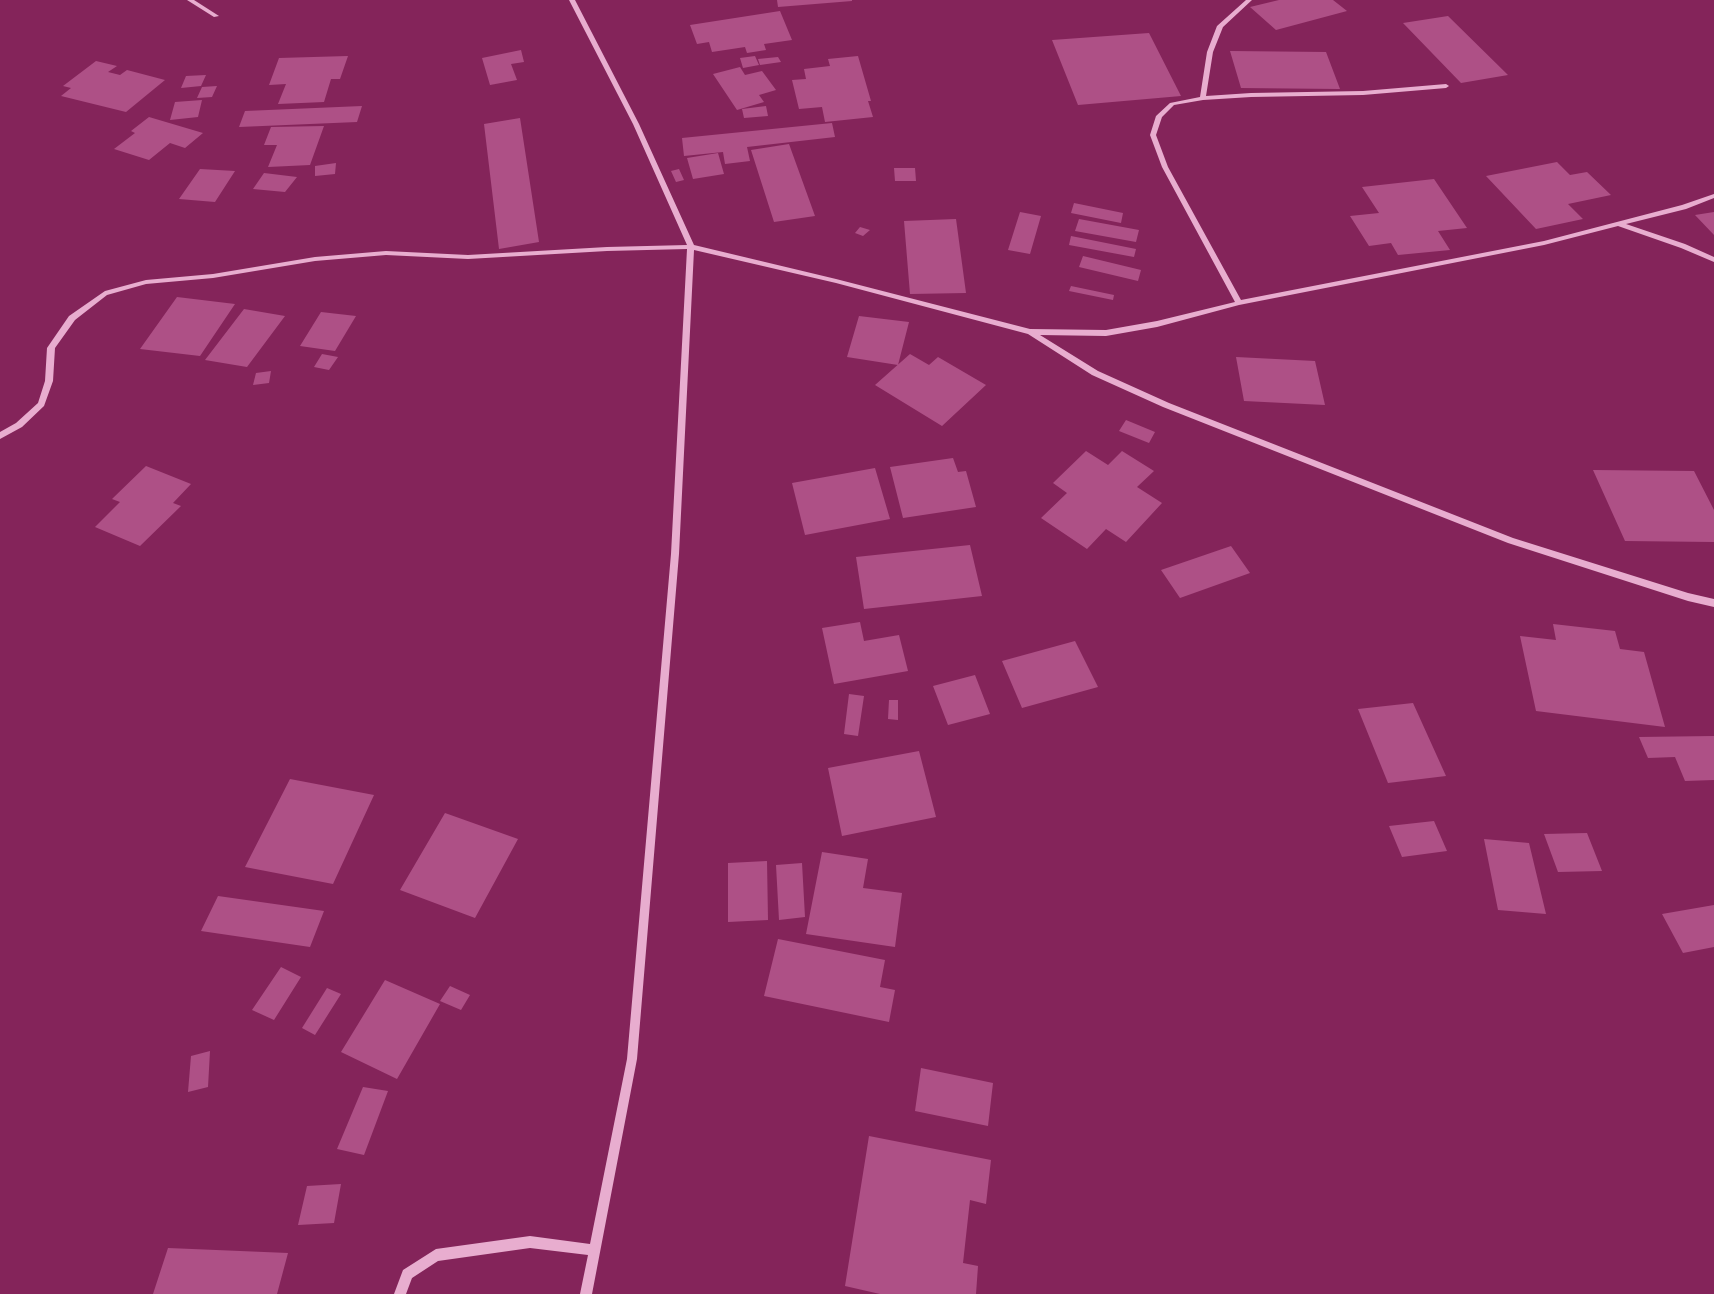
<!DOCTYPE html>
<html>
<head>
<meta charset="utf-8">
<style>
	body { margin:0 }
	canvas { display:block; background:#84245a }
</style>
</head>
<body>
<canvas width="1714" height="1294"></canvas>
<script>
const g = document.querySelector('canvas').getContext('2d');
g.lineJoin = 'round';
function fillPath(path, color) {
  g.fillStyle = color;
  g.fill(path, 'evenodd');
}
fillPath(new Path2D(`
	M 777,0 L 852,0 L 852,1 L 778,7 Z
	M 1279,0 L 1333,0 L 1347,11 L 1276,30 L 1250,7 Z
	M 780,11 L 792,40 L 764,44 L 766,50 L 747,53 L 745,47 L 712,52 L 709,42 L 697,44 L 690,25 Z
	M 1448,16 L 1508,75 L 1461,83 L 1403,23 Z
	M 1149,33 L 1181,96 L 1078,105 L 1052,40 Z
	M 521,50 L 524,62 L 511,64 L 517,80 L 490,85 L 482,58 Z
	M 1230,51 L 1326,52 L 1340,89 L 1241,88 Z
	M 348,56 L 340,79 L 331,79 L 324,102 L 278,104 L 286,84 L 269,85 L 279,58 Z
	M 755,56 L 759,65 L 743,68 L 740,58 Z
	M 858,56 L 871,101 L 868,101 L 873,117 L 825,122 L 822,107 L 799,109 L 792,80 L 806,79 L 804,69 L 830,66 L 828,59 Z
	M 778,57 L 781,62 L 760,65 L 758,59 Z
	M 96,61 L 117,66 L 108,72 L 120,75 L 127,70 L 165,80 L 126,112 L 61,96 L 71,88 L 63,86 Z
	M 740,67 L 745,75 L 762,71 L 776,90 L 759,95 L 764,102 L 737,110 L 713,74 Z
	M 206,75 L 201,86 L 181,88 L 186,76 Z
	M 217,86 L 212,97 L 197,98 L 202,87 Z
	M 202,100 L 198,117 L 170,120 L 175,102 Z
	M 362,106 L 357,122 L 239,127 L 245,111 Z
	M 766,106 L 768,116 L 744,118 L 742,109 Z
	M 149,117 L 203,133 L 185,148 L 170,143 L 149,160 L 114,149 L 135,133 L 131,131 Z
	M 520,118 L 539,242 L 499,249 L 484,124 Z
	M 832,123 L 835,137 L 747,147 L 750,161 L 725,164 L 723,152 L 684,156 L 682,138 Z
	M 324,126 L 310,165 L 268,167 L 277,145 L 264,145 L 271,127 Z
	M 789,144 L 815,216 L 774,222 L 751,150 Z
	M 718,153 L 724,174 L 693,179 L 687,158 Z
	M 1557,162 L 1570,175 L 1587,172 L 1611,195 L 1568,204 L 1583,219 L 1536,229 L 1486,176 Z
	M 336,163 L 335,174 L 315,176 L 315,166 Z
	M 894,168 L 915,168 L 916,181 L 895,181 Z
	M 200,169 L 235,171 L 215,202 L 179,199 Z
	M 679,169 L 684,180 L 676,182 L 671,171 Z
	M 264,173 L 297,177 L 285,192 L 253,189 Z
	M 1434,179 L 1467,228 L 1438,231 L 1450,250 L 1398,255 L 1391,243 L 1369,246 L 1350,216 L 1379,213 L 1362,187 Z
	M 1074,203 L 1123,213 L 1121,223 L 1071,213 Z
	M 1020,212 L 1041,216 L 1030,254 L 1008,250 Z
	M 1714,212 L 1714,235 L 1695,215 Z
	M 956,219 L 966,293 L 910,294 L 904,221 Z
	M 1079,219 L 1139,230 L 1136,242 L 1075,231 Z
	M 860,227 L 870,230 L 863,236 L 855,233 Z
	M 1071,236 L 1136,249 L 1134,257 L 1069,245 Z
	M 1083,256 L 1141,270 L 1138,281 L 1079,267 Z
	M 1071,286 L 1114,295 L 1113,300 L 1069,291 Z
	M 177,297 L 235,304 L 200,356 L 140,349 Z
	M 244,309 L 285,316 L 247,367 L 205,360 Z
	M 321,312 L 356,316 L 335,351 L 300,346 Z
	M 859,316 L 909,322 L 898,365 L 847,357 Z
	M 322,354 L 338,357 L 329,370 L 314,367 Z
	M 910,354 L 929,365 L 938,357 L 986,385 L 942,426 L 875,385 Z
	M 1236,357 L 1315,361 L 1325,405 L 1244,401 Z
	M 271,371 L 269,383 L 253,385 L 256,373 Z
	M 1126,420 L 1155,432 L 1149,443 L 1119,431 Z
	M 1086,451 L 1108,465 L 1122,451 L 1154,471 L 1137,487 L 1162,503 L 1126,542 L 1106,529 L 1087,549 L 1041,518 L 1067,493 L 1053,483 Z
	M 953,458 L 958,472 L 966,471 L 976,507 L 903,518 L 890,467 Z
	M 146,466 L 191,484 L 173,503 L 181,506 L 140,546 L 95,527 L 120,502 L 112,499 Z
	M 875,468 L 890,519 L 805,535 L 792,483 Z
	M 1593,470 L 1694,471 L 1714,510 L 1714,542 L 1625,541 Z
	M 970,545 L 982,596 L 864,609 L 856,557 Z
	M 1231,546 L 1250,573 L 1180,598 L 1161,570 Z
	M 860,622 L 864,641 L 899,635 L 908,671 L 834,684 L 822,628 Z
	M 1553,624 L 1615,631 L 1620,649 L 1644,652 L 1665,727 L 1536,711 L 1520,636 L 1556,640 Z
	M 1075,641 L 1098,687 L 1022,708 L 1002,661 Z
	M 975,675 L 990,714 L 948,725 L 933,686 Z
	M 849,694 L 864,696 L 858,736 L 844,734 Z
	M 889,700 L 898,700 L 898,720 L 888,719 Z
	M 1413,703 L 1446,776 L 1388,783 L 1358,709 Z
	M 1714,736 L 1714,780 L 1685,781 L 1675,757 L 1648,758 L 1639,737 Z
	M 919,751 L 936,817 L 842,836 L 828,768 Z
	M 290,779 L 374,795 L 333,884 L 245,867 Z
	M 445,813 L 518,839 L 475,918 L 400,890 Z
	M 1434,821 L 1447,851 L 1402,857 L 1389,826 Z
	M 1587,833 L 1602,871 L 1558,872 L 1544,834 Z
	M 1484,839 L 1529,843 L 1546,914 L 1498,910 Z
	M 822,852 L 868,859 L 863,888 L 902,893 L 895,947 L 806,934 Z
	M 767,861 L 768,920 L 728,922 L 728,863 Z
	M 802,863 L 805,917 L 779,920 L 776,865 Z
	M 218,896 L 324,911 L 310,947 L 201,931 Z
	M 1714,905 L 1714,947 L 1683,953 L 1662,914 Z
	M 778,939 L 885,960 L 880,987 L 895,990 L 889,1022 L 764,996 Z
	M 281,967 L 301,977 L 274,1020 L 252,1010 Z
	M 385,980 L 440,1004 L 397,1079 L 341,1052 Z
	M 450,986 L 470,995 L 461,1010 L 440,1001 Z
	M 327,988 L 341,994 L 315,1035 L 302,1028 Z
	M 210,1051 L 208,1087 L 188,1092 L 191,1056 Z
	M 921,1068 L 993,1083 L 988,1126 L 915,1111 Z
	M 363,1087 L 388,1091 L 364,1155 L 337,1149 Z
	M 869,1136 L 991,1160 L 986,1204 L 970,1200 L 963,1263 L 978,1266 L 976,1294 L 880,1294 L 845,1286 Z
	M 341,1184 L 334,1223 L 298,1225 L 307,1186 Z
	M 168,1248 L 288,1253 L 277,1294 L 153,1294 Z`), '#ae5086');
fillPath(new Path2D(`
	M 187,0 L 194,0 L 219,16 L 214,17 Z
	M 569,0 L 575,0 L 639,124 L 694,245 L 836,279 L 1030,329 L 1106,330 L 1157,321 L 1235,302 L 1162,167 L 1150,135 L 1156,116 L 1170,103 L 1200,97 L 1207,52 L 1217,26 L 1246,0 L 1252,0 L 1223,27 L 1213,52 L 1206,96 L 1251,93 L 1363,91 L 1446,84 L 1449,86 L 1446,88 L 1363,95 L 1251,97 L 1203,100 L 1174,105 L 1162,117 L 1156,135 L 1168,167 L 1241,300 L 1544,241 L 1682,205 L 1714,194 L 1714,198 L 1686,209 L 1626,224 L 1685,244 L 1714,257 L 1714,262 L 1681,248 L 1618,226 L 1544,245 L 1239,305 L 1157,327 L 1106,336 L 1040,335 L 1098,371 L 1169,403 L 1513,538 L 1688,593 L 1714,599 L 1714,607 L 1688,601 L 1508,543 L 1163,407 L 1092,375 L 1028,334 L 836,283 L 694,250 L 679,554 L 637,1059 L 592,1294 L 580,1294 L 588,1255 L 530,1248 L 438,1261 L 412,1278 L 406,1294 L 394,1294 L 403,1270 L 436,1249 L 530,1236 L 590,1244 L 627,1059 L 671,554 L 687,249 L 607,251 L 468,259 L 386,255 L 315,261 L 213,278 L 146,284 L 107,295 L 75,320 L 55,348 L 53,381 L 44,406 L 22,427 L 0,439 L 0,432 L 16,423 L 38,403 L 45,381 L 47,348 L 69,316 L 105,291 L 146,280 L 213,274 L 315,257 L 386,251 L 468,255 L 607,247 L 687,245 L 633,124 Z`), '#e8adcf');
</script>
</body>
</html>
